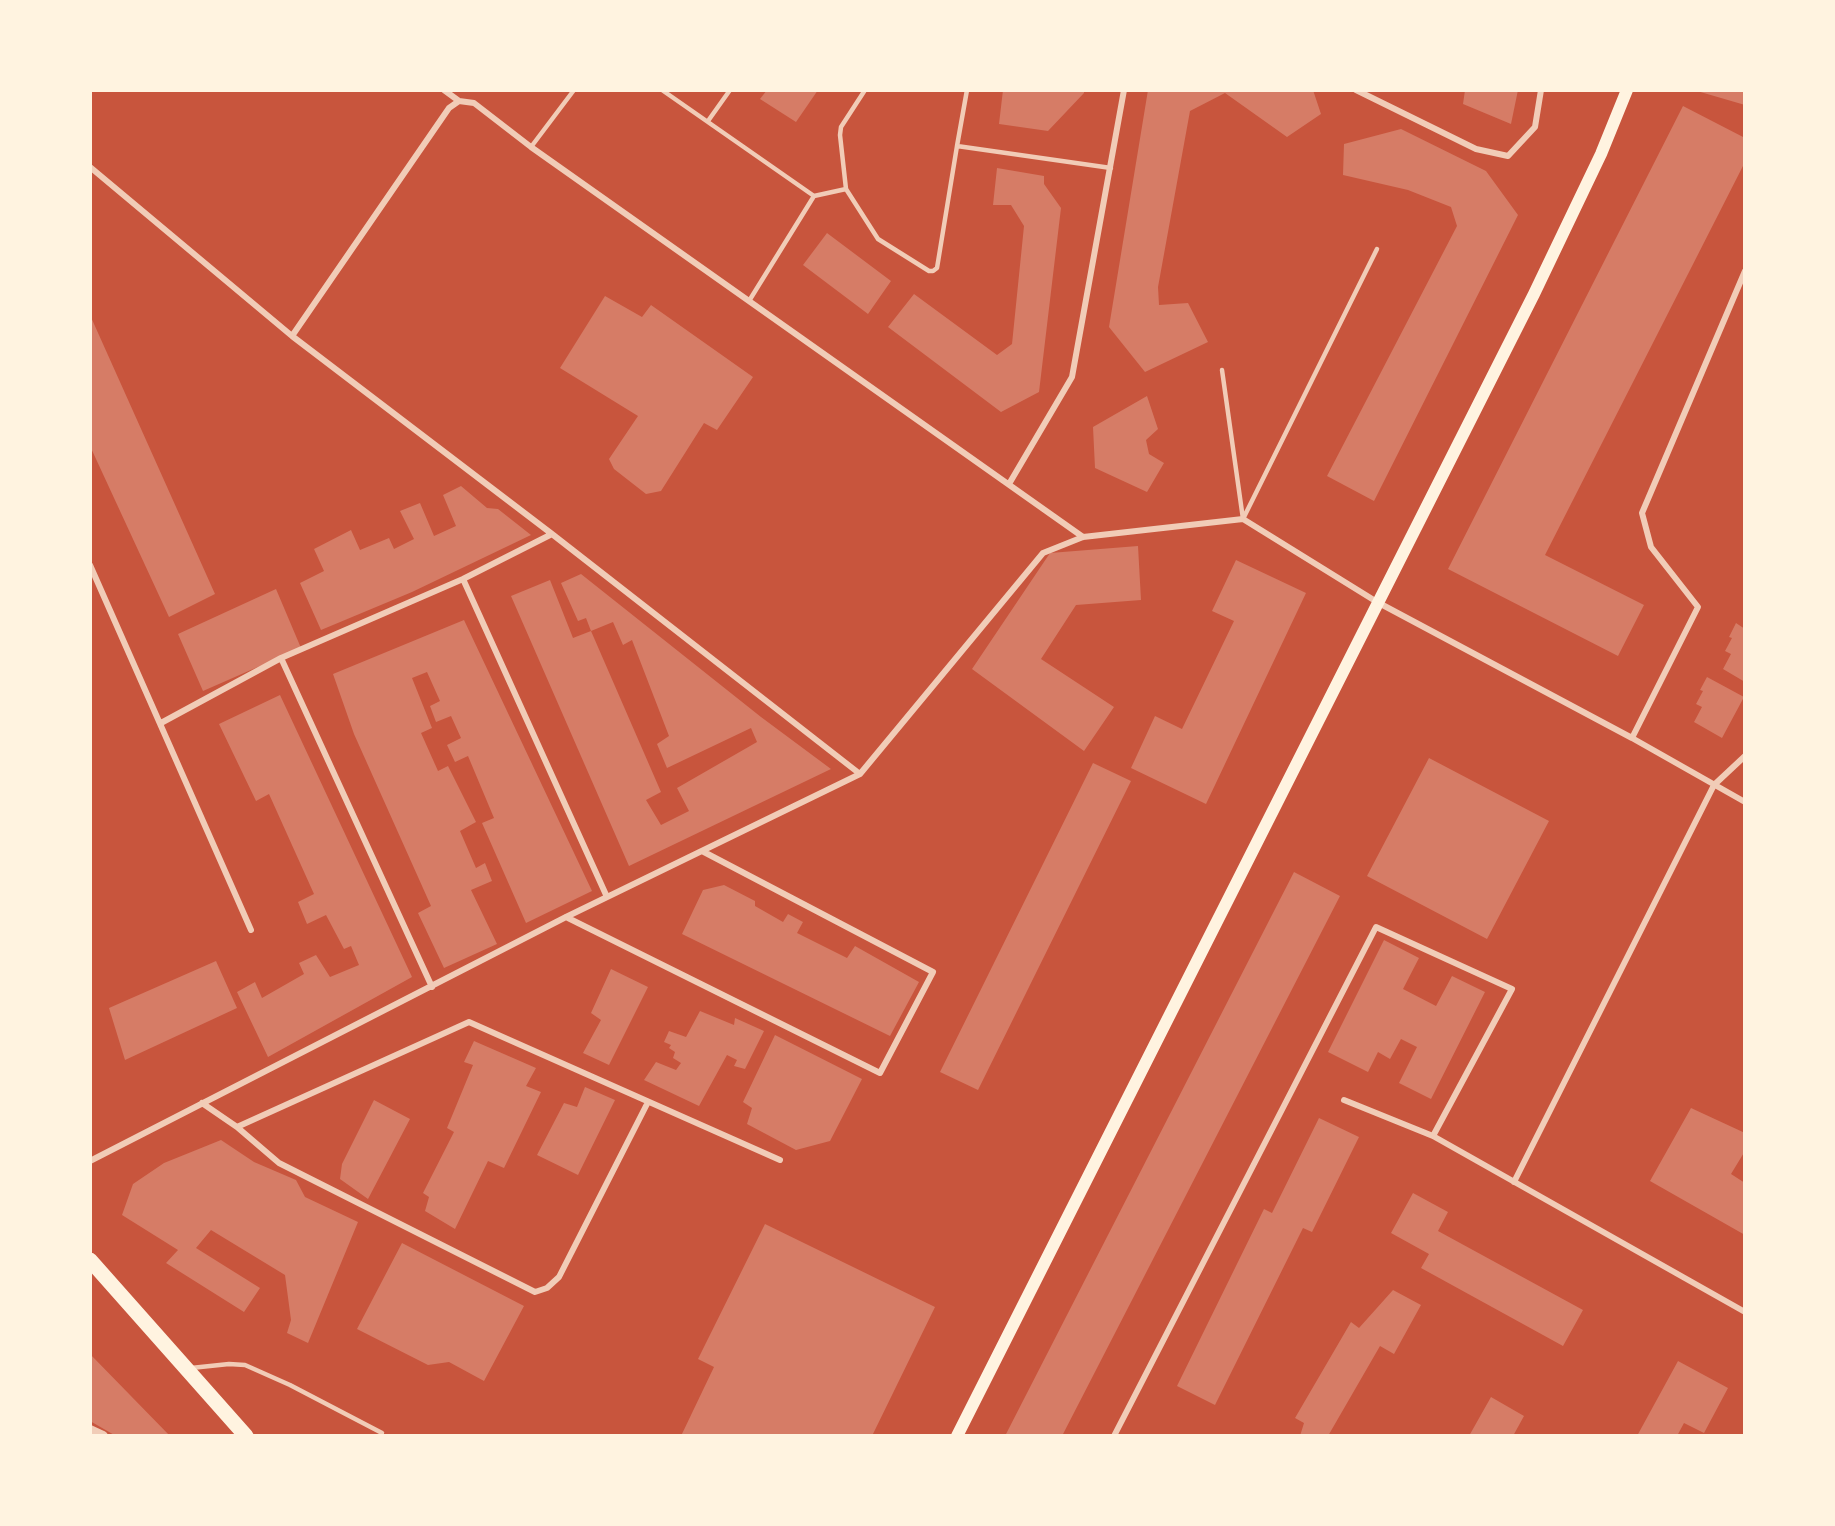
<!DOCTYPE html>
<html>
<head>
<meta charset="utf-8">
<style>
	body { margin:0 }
	#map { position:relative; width:1835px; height:1526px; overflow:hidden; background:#c8553d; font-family:Quicksand,sans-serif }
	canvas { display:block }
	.frame { position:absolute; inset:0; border:92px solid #fff3e0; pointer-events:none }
</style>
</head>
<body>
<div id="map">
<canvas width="1835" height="1526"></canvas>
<div class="frame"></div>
</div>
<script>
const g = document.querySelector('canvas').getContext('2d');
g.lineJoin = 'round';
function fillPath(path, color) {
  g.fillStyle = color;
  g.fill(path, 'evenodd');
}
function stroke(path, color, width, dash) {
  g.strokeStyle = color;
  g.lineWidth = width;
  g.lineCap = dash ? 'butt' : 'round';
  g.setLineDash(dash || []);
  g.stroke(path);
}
fillPath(new Path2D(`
	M 767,90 L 818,90 L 796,122 L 760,99 Z
	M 1003,90 L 1084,90 L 1084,93 L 1048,131 L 999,124 Z
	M 1148,90 L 1313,90 L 1321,114 L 1287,137 L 1225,93 L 1190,111 L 1158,287 L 1159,305 L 1188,303 L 1208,342 L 1145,372 L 1109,327 Z
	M 1465,90 L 1518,90 L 1511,124 L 1463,104 Z
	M 1697,90 L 1745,90 L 1745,105 L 1697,91 Z
	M 1683,106 L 1745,138 L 1745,162 L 1545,555 L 1644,605 L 1618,656 L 1448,569 Z
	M 1401,129 L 1486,171 L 1518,215 L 1374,501 L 1327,476 L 1457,226 L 1451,207 L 1408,190 L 1343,175 L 1344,144 Z
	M 997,168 L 1044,176 L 1044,184 L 1061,208 L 1039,392 L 1001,412 L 888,327 L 914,294 L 997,355 L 1012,344 L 1024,226 L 1011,205 L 993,205 Z
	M 827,233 L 891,281 L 868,314 L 803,265 Z
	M 605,296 L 642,317 L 651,305 L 753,377 L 717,430 L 704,423 L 661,491 L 646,494 L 614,469 L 609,459 L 638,416 L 560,368 Z
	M 90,315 L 215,594 L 169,617 L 90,446 Z
	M 1147,396 L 1158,429 L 1146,440 L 1149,454 L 1164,463 L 1147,492 L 1095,468 L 1093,427 Z
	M 461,486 L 487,508 L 498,509 L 531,535 L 412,592 L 321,630 L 300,583 L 324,571 L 314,549 L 351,530 L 360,550 L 389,538 L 394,549 L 414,539 L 400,511 L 420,503 L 434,536 L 456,526 L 443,495 Z
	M 1138,546 L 1141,600 L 1076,605 L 1041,659 L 1114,707 L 1084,751 L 972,669 L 1050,553 Z
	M 1236,560 L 1306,593 L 1206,804 L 1131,768 L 1155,716 L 1182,729 L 1234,621 L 1212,611 Z
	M 581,574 L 761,717 L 831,769 L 629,866 L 511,596 L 550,580 L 573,638 L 591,631 L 661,792 L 646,800 L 661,825 L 689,811 L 677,788 L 757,742 L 751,728 L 667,768 L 657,744 L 669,736 L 632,640 L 623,645 L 613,622 L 591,631 L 586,618 L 578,621 L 561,583 Z
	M 276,589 L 301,648 L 203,691 L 178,634 Z
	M 464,620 L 592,891 L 526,923 L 482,823 L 494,818 L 468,756 L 455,762 L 447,745 L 461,738 L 451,716 L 436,722 L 430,706 L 440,701 L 427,672 L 412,678 L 432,728 L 421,733 L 438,771 L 448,766 L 476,822 L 460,831 L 476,868 L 485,863 L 492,881 L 471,890 L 497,944 L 444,968 L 418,913 L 431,906 L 354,734 L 333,674 Z
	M 1736,623 L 1745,629 L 1745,682 L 1723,669 L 1731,654 L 1725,651 L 1732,638 L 1729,637 Z
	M 1707,677 L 1744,697 L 1722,738 L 1694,722 L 1702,707 L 1696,704 L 1703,691 L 1700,690 Z
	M 280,695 L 412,977 L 268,1057 L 237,992 L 255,982 L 262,998 L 304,974 L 299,963 L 316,955 L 330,977 L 359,965 L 351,946 L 344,949 L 326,915 L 307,924 L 298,902 L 314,894 L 269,794 L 256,801 L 219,724 Z
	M 1429,758 L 1549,821 L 1487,939 L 1367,876 Z
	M 1093,763 L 1131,781 L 978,1090 L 940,1072 Z
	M 1294,872 L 1340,896 L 1062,1436 L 1005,1436 Z
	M 724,885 L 755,901 L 755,906 L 783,922 L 788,914 L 803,922 L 797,933 L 847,958 L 855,946 L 919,982 L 890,1036 L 682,934 L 703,890 Z
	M 1384,940 L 1419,958 L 1403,989 L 1436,1006 L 1452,976 L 1485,992 L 1431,1099 L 1399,1083 L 1417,1047 L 1401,1039 L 1390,1059 L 1378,1052 L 1368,1072 L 1328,1052 Z
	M 216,961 L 237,1008 L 125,1060 L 109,1008 Z
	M 611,969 L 648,987 L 609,1065 L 583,1053 L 601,1020 L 591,1013 Z
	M 700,1011 L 734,1025 L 735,1018 L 764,1031 L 745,1069 L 734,1066 L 737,1060 L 727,1055 L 699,1106 L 644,1080 L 656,1062 L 676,1070 L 681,1063 L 673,1058 L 675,1052 L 669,1048 L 671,1045 L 664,1042 L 669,1031 L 686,1037 Z
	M 775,1035 L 862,1079 L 830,1141 L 796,1150 L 747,1124 L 752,1108 L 743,1102 Z
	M 474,1041 L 536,1068 L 526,1086 L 541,1092 L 504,1168 L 488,1161 L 455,1229 L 425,1211 L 429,1197 L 423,1193 L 454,1132 L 447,1128 L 473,1065 L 464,1062 Z
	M 585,1087 L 615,1100 L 578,1175 L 537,1155 L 564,1103 L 577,1107 Z
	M 374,1100 L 410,1119 L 368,1199 L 340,1179 L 342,1164 Z
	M 1691,1108 L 1745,1133 L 1745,1151 L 1731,1174 L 1745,1183 L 1745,1235 L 1650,1181 Z
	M 1319,1118 L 1359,1137 L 1312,1232 L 1303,1228 L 1215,1405 L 1177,1386 L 1264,1209 L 1272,1213 Z
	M 221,1140 L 254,1162 L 296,1180 L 305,1197 L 358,1222 L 308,1343 L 287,1333 L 291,1320 L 285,1275 L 211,1230 L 196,1248 L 260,1288 L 244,1312 L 166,1263 L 178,1250 L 122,1215 L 133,1184 L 164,1163 Z
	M 1413,1193 L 1448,1212 L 1438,1231 L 1583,1310 L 1563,1346 L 1421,1268 L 1429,1254 L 1391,1233 Z
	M 765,1224 L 935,1307 L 872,1436 L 858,1436 L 854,1434 L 853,1436 L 681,1436 L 714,1367 L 698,1359 Z
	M 402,1243 L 524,1306 L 484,1381 L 449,1362 L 428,1365 L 357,1329 Z
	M 1393,1290 L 1421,1305 L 1394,1354 L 1380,1346 L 1328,1436 L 1300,1436 L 1304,1423 L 1295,1418 L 1351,1322 L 1359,1328 Z
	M 90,1354 L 170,1436 L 116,1436 L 90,1421 Z
	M 1678,1361 L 1728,1388 L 1704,1433 L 1684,1423 L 1677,1436 L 1637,1436 Z
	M 1491,1397 L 1524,1416 L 1513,1436 L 1469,1436 Z`), '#d67c66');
stroke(new Path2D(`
	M 662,90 L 814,196
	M 708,121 L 730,90
	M 957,146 L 967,90
	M 531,147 L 574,90
	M 846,189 L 878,239 L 929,271 L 933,271 L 937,268 L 957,146 L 1111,168
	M 749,301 L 814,196 L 846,189 L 840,135 L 841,127 L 865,90
	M 1222,370 L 1243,519
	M 1243,519 L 1377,249
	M 191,1368 L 229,1364 L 245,1365 L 290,1385 L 382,1433`), '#f1ccb7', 4.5);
stroke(new Path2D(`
	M 444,90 L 459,101
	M 1356,90 L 1476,149 L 1508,156 L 1535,127 L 1541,90
	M 90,167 L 292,336 L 552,534 L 860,774
	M 292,336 L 449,108 L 459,101 L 474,103 L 531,147 L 1083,537
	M 1009,484 L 1072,377 L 1124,90
	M 90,565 L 251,930
	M 463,579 L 607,897
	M 281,658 L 432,987
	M 161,723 L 281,658 L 463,579 L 552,534
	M 1632,738 L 1698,607 L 1651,547 L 1642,513 L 1745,271
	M 566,917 L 880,1073 L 933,972 L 702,851
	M 1344,1100 L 1433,1136 L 1745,1312
	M 202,1103 L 237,1127 L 469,1022 L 780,1160
	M 237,1127 L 279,1163 L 535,1292 L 547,1288 L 559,1277 L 648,1102
	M 90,1161 L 566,917 L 860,774 L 1043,553 L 1083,537 L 1243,519 L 1377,602 L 1632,738 L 1745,802
	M 1514,1182 L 1714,785 L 1745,756
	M 1114,1436 L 1376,927 L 1512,989 L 1433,1136`), '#f1ccb7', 6);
stroke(new Path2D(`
	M 90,1430 L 103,1436`), '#f1ccb7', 10);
stroke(new Path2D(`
	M 957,1436 L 1534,294 L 1601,154 L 1627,90`), '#fff3e0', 12);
stroke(new Path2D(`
	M 90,1260 L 246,1436`), '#fff3e0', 15);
</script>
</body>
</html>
